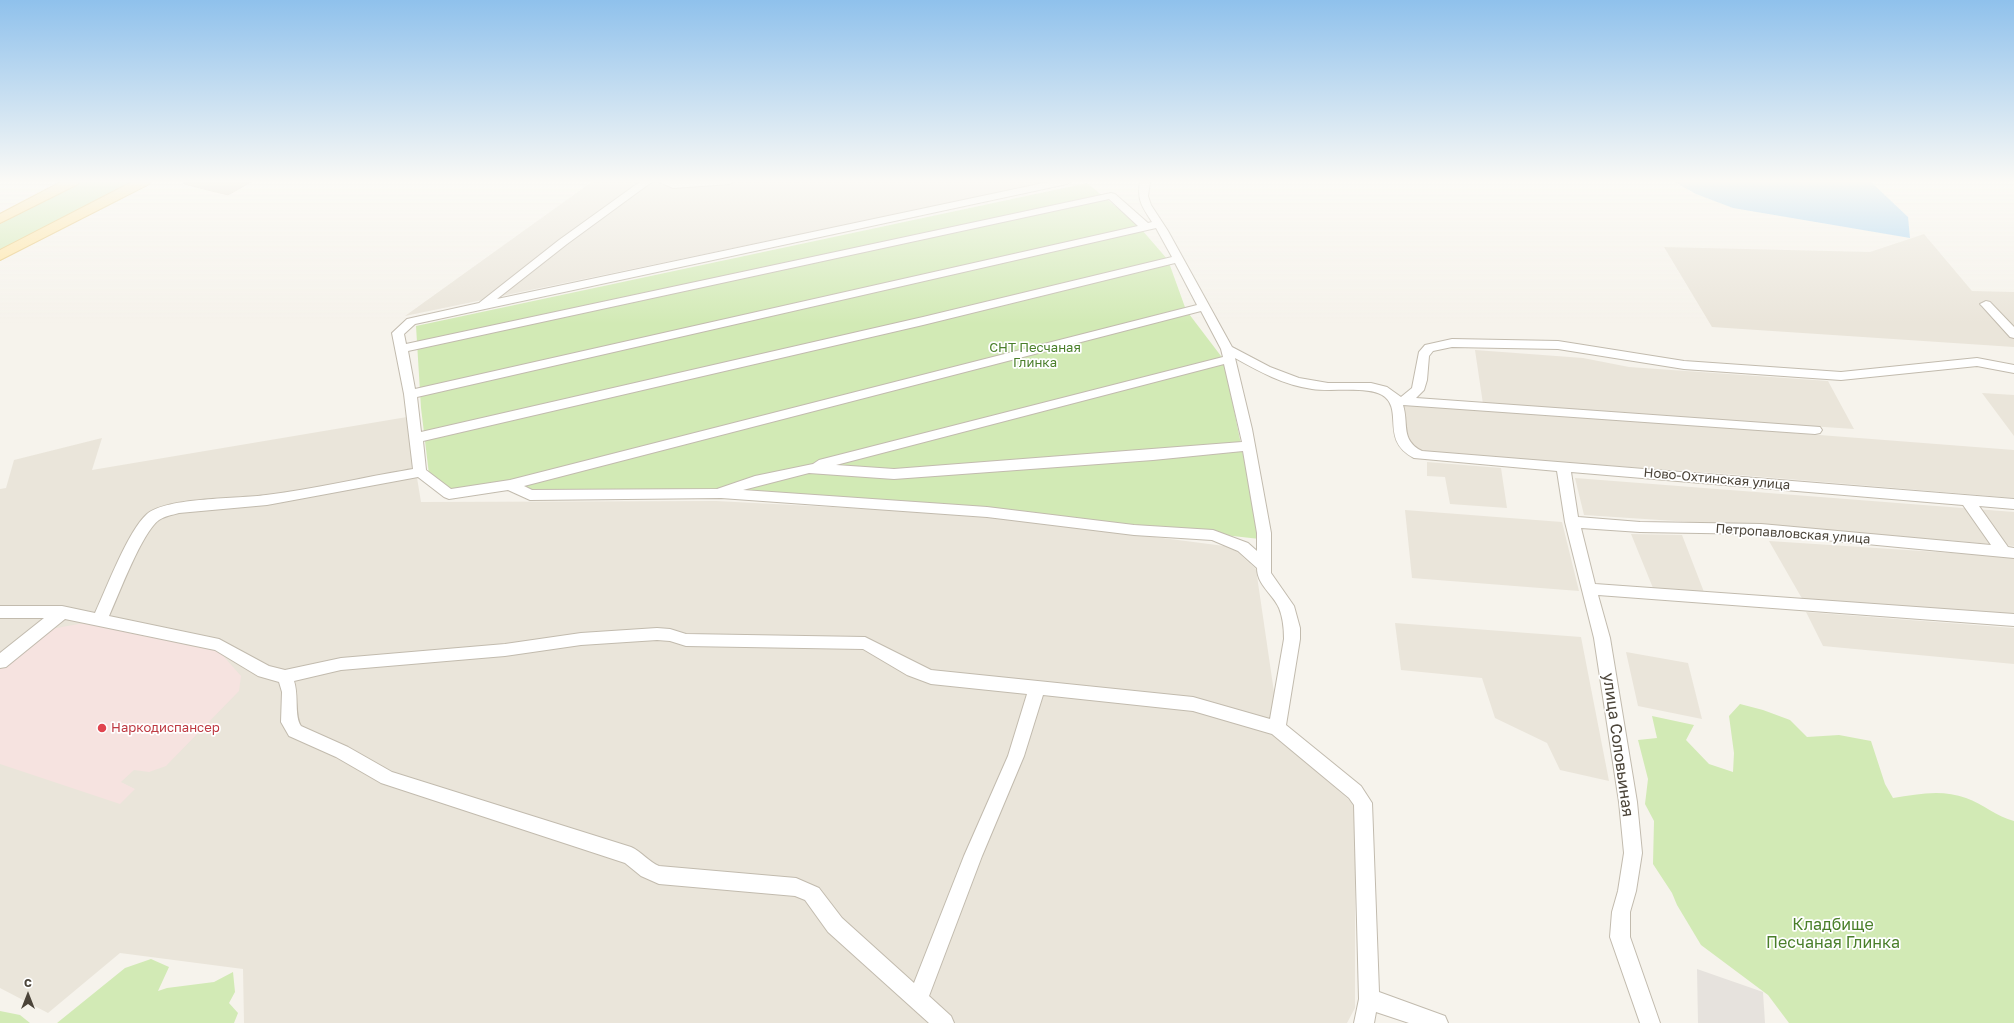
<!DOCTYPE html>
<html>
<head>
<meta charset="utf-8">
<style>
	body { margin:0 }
	#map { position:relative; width:2014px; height:1023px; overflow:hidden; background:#f6f3ec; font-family:"Golos Text",sans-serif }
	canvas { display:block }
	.north { position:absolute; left:8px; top:975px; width:40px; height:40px; -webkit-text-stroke:3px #fff; paint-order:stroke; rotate:0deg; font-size:11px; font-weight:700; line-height:16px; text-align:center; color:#4b4439 }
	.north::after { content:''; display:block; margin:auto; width:14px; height:18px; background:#4b4439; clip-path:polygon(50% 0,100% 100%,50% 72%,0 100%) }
</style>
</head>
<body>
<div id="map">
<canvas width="2014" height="1023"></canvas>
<div class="north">С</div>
</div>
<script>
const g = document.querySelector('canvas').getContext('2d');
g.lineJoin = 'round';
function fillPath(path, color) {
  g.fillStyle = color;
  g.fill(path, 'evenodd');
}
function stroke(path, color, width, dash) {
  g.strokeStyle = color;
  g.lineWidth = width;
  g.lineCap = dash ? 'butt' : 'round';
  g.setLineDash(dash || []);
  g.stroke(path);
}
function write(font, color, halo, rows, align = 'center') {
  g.font = font + ' "Golos Text",sans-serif';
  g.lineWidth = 3.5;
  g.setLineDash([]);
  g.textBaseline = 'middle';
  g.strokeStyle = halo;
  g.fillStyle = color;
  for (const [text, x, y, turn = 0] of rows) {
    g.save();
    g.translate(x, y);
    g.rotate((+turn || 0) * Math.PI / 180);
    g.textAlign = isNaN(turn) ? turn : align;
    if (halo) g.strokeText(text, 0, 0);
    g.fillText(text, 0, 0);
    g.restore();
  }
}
fillPath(new Path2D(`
	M 593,181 L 1057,181 L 405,316 Z
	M 1924,234 L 1972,291 L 2014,292 L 2014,347 L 1712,327 L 1664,247 L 1870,252 Z
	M 1475,350 L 1583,358 L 1629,367 L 1828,381 L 1854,429 L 1483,404 Z
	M 1982,393 L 2014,395 L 2014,436 Z
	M 1405,403 L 2014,450 L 2014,498 L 1728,474 L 1415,452 L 1408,445 L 1400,408 Z
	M 407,417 L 421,502 L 716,501 L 985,515 L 1232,547 L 1256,569 L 1281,740 L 1355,805 L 1355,1008 L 1347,1023 L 244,1023 L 243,969 L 120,953 L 48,1013 L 0,988 L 0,489 L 6,488 L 14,460 L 102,438 L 92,470 Z
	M 1427,462 L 1501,468 L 1507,508 L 1450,504 L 1445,477 L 1427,476 Z
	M 1575,478 L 2014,512 L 2014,546 L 1873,534 L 1584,515 Z
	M 1405,510 L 1562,522 L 1579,591 L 1412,578 Z
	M 1631,534 L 1682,535 L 1704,592 L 1653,588 Z
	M 1769,541 L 2014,557 L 2014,617 L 1804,602 Z
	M 1806,612 L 2014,628 L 2014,664 L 1823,646 Z
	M 1395,623 L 1581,637 L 1609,781 L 1560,770 L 1547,743 L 1495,718 L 1482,678 L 1401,670 Z
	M 1626,652 L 1688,663 L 1702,719 L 1638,706 Z`), '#eae5da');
fillPath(new Path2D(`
	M 1697,969 L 1763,992 L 1765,1023 L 1698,1023 Z`), '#e6e2dd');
fillPath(new Path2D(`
	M 84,623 L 219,651 L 241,676 L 239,691 L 166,766 L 149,772 L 134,770 L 121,782 L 135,789 L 120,804 L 0,764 L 0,669 L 51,629 Z`), '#f6e3e0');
fillPath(new Path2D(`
	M 81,181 L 134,181 L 0,251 L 0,224 Z
	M 1087,183 L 1136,223 L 1168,260 L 1186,310 L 1224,360 L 1260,539 L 986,509 L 716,492 L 531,492 L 511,481 L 451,491 L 429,474 L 421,408 L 416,326 Z
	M 1740,704 L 1763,710 L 1790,720 L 1807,737 L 1839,735 L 1871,741 L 1885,784 L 1893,798 C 1918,794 1942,789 1966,798 C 1983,804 1997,817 2014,821 L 2014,1023 L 1789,1023 L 1768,995 L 1701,945 L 1677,905 L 1672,893 L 1653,864 L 1654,821 L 1645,804 L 1648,779 L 1638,740 L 1657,738 L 1652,716 L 1694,725 L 1686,740 L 1709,764 L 1733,772 L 1734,753 L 1729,716 Z
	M 151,959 L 169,967 L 158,991 L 167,988 L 214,982 L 233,972 L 235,992 L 229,1003 L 238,1013 L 234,1023 L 57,1023 L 125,968 Z
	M 0,1011 L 20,1015 L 30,1023 L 0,1023 Z`), '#d2eab5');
fillPath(new Path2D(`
	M 1673,181 L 1870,181 L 1908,217 L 1910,238 L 1733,208 L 1696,194 Z`), '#a9d4f2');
const building = new Path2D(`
	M 185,181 L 253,181 L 228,195 L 184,184 Z`);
fillPath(building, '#d8cfc1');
stroke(building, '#d3c7b4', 1);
const minor = new Path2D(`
	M 641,181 L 653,181 L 567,244 L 497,299 L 1053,181 L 1072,181 L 1067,184 L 415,324 L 404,334 L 406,344 L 1111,193 L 1115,194 L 1148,223 L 1152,222 C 1142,206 1137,201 1140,181 L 1150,181 L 1148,196 L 1151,205 L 1168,231 L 1232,347 L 1270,367 L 1299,378 L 1328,383 L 1371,383 L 1387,387 L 1401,397 L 1412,388 L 1419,352 L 1425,345 L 1452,339 L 1558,341 L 1684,361 L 1841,372 L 1977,358 L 2014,365 L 2014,373 L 1977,366 L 1841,380 L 1684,369 L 1558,349 L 1452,347 L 1433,351 L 1429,356 L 1427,380 L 1424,390 L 1416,398 L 1820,427 L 1822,430 L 1820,433 L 1815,434 L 1403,405 C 1409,424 1400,440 1422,451 L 2014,499 L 2014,509 L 1979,506 L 2008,547 L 2014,548 L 2014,558 L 1761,534 L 1640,532 L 1581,528 L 1595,584 L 2014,614 L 2014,626 L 1598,595 L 1610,638 L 1637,802 L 1642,853 L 1636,891 L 1630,912 L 1630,937 L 1660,1023 L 1640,1023 L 1610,937 L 1612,912 L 1618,891 L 1624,853 L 1619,802 L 1594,638 L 1565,522 L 1557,471 L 1414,458 C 1379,440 1405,409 1382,395 C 1367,386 1331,392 1312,389 C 1284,385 1260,372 1235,358 L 1252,429 L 1271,533 L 1271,573 L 1294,606 L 1300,628 L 1300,639 L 1286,725 L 1361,786 L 1372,803 L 1379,992 L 1445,1016 L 1448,1023 L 1409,1023 L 1376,1012 L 1374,1023 L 1354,1023 L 1359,999 L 1354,805 L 1349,798 L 1272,734 L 1193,711 L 1043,695 L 1024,756 L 982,856 L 929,996 L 951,1016 L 954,1023 L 929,1023 L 828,932 L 805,900 L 795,896 L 659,884 L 641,876 L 625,863 L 381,783 L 336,757 L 289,736 L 281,722 L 282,692 L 279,682 L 258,676 L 215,650 L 65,619 L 6,667 L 0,668 L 0,653 L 44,618 L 0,618 L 0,606 L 62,606 L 95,613 C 107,587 128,531 147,514 C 167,497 239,499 266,495 C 315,489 364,477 413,469 L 404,394 L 392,333 L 407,319 L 479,303 L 559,240 ZM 1109,199 L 1138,226 L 415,389 L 408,351 ZM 1156,228 L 1172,257 L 923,317 L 421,432 L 417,397 ZM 1175,263 L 1197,305 L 510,480 L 451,489 L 426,470 L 423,441 L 923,325 ZM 1201,311 L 1221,349 L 1223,357 L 819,460 L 813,464 L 755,476 L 717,489 L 532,490 L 524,486 ZM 1224,364 L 1242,442 L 894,469 L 836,465 ZM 1243,451 L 1257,533 L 1257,551 L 1248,543 L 1213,530 L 1134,525 L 987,507 L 743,490 L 809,473 L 894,479 L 1153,460 ZM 1571,472 L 1963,505 L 1991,545 L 1761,524 L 1640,522 L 1578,517 ZM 418,477 L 444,497 L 449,499 L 508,490 L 530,500 L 721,498 L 987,517 L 1134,535 L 1212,540 L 1238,551 L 1257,568 C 1257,585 1273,594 1279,608 C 1283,618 1284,629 1284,639 L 1270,719 L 1193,697 L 931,670 L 865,637 L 686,634 L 670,629 L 657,628 L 581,633 L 505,644 L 341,658 L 285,670 L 269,666 L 219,639 L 109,616 C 119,594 142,532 159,520 C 165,516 172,515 179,513 L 267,505 ZM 657,640 L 670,641 L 686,646 L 863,649 L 907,675 L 931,684 L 1027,694 L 1008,756 L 964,856 L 914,983 L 842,918 L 819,888 L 796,878 L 659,866 C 649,862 642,852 631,847 L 392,772 L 348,747 L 301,726 C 294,716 299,696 294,681 L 341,670 L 505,656 L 581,645 Z
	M 657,181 L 735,181 L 730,184 L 673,188 Z
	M 1986,301 L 1990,302 L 2014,327 L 2014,338 L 2010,337 L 1982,306 L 1980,304 Z`);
const major = new Path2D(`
	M 63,181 L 79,181 L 78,184 L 0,223 L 0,214 Z
	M 134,181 L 150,181 L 149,184 L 0,260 L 0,250 Z`);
stroke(minor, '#c2bbae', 2);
stroke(major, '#e6c16a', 2);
fillPath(minor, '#fff');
fillPath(major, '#ffe39c');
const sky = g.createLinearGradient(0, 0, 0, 324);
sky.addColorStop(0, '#8fc1ec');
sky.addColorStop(0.56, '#fbfaf6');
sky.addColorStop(1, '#fbfaf600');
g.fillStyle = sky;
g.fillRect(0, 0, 2014, 324);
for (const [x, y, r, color] of [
	[102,728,5,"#e0444e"]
]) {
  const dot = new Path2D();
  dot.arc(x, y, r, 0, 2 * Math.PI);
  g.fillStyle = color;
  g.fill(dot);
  stroke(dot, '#fff', 1.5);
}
write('13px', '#4a7f2a', '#fff', [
	["СНТ Песчаная",1035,348],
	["Глинка",1035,363]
]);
write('13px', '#4b4439', '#fff', [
	["Ново-Охтинская улица",1717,479,5],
	["Петропавловская улица",1793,534,4]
]);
write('13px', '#be3a42', '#fff', [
	["Наркодиспансер",111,728]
], 'left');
write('16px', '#4b4439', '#fff', [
	["улица Соловьиная",1618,745,82]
]);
write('16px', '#4a7f2a', '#fff', [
	["Кладбище",1833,925],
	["Песчаная Глинка",1833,943]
]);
</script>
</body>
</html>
